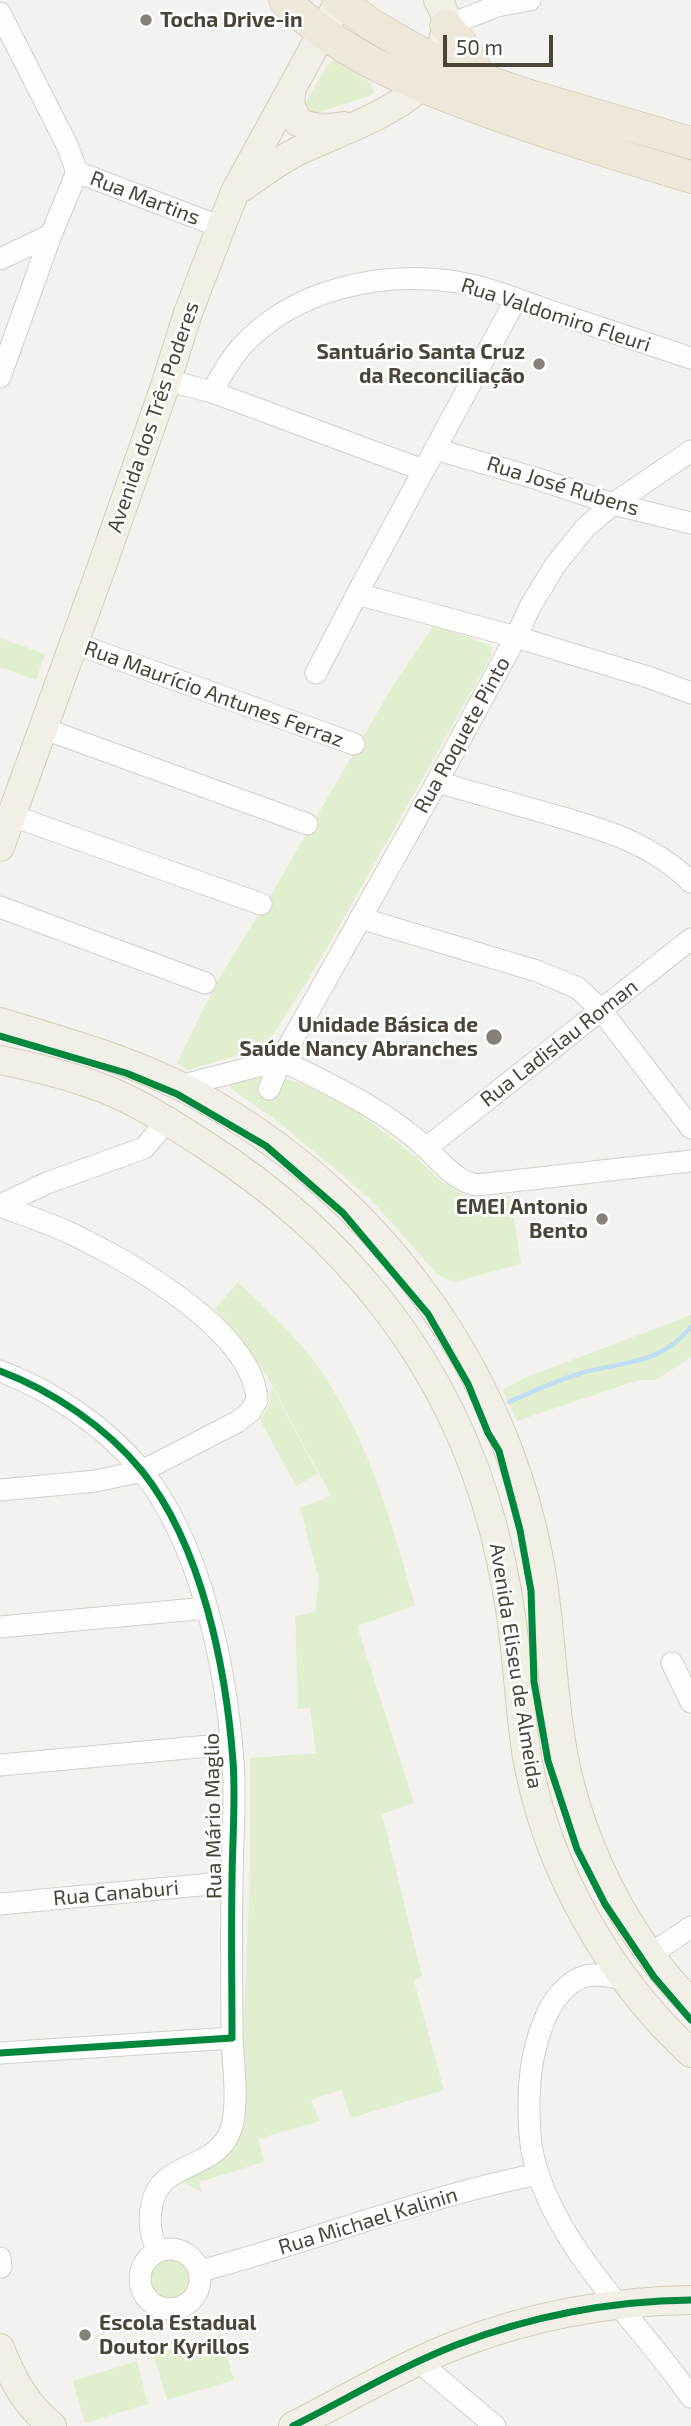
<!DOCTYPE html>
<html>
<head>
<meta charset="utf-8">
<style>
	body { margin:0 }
	#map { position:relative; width:691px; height:2426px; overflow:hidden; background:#f4f2ee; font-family:"Exo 2",sans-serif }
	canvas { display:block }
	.scale { position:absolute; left:443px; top:35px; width:110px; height:32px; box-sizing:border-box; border:4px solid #4b4439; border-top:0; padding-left:9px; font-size:21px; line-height:24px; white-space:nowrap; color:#4b4439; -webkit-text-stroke:5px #fff; paint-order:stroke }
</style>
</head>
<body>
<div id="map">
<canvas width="691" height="2426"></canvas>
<div class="scale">50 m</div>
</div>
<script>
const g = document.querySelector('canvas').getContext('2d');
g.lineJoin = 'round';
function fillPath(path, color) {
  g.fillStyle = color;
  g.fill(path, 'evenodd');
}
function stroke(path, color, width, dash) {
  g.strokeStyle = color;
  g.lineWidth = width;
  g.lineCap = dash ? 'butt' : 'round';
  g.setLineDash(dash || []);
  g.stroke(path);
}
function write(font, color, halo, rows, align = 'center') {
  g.font = font + ' "Exo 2",sans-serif';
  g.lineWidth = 5;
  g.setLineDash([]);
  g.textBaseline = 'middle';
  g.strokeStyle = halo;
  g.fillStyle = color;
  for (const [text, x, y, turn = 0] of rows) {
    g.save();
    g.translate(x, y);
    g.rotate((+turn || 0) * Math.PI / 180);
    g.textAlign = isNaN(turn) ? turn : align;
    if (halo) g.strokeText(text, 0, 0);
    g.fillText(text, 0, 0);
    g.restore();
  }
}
fillPath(new Path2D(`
	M 333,60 C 346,66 370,77 374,91 L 372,95 L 310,115 L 303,107 L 327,66 Z
	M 434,625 L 492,646 L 491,657 L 319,962 L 268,1043 L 258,1049 L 188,1070 L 177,1063 L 215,985 L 272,893 L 392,687 Z
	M 0,638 L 45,654 L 36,680 L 0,667 Z
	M 255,1075 C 311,1073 374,1123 416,1157 C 432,1172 451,1192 472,1198 C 485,1202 497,1198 510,1195 L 521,1264 L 454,1282 L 437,1274 L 373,1202 L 351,1182 L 277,1121 L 230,1088 L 231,1083 Z
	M 238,1282 C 262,1305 289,1329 309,1355 C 366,1428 390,1517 415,1605 L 357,1626 L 414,1803 L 382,1814 L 422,1976 L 414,1981 L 444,2090 L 351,2118 L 341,2090 L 311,2100 L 320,2121 L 258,2139 L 264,2162 L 199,2182 L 202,2192 L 180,2180 L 240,2111 L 250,1871 L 250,1758 L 316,1753 L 310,1708 L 298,1709 L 295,1616 L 315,1612 L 319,1579 L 300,1508 L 331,1496 L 267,1376 L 238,1335 L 215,1309 Z
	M 691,1315 L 691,1357 L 656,1380 L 643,1380 L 626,1384 L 517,1421 L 503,1390 L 527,1377 Z
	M 272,1387 L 318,1474 L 296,1486 L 260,1420 L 269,1404 Z
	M151 2279a20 20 0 1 1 40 0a20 20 0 1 1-40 0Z
	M 221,2334 L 234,2380 L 167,2400 L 154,2355 Z
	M 137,2361 L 148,2404 L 85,2423 L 73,2381 Z`), '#e1eecf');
stroke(new Path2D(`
	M 509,1402 C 534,1391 559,1379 585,1372 C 627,1361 661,1364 691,1327`), '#c0ddf1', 4.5);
const minor = new Path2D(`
	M 0,13 L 67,145 L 77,172 L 221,227
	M 446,26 L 497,6 L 530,0
	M 0,259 L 51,235
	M 0,377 L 51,235 L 77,172
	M 167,380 L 212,392 L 423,470
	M 212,392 C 220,377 229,361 241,347 C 294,289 381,270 457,282 C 487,287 516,299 544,309 C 593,325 642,342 691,358
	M 435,449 L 538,479 L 613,504 L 691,523
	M 357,594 L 516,637 L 651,678 L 691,693
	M 74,643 L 354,744
	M 316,673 L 357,594 L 516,299
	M 42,728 L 307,824
	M 437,782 C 473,792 510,803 546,813 C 601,829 649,841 691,882
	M 10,815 L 261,904
	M 0,907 L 205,983
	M 360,918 L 537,971 L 578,988 L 601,1010 L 691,1128
	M 180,1086 L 281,1060 C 331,1085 384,1109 425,1147 C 440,1161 456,1182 477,1185 L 691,1161
	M 269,1089 L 281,1060 L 437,782 L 516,637 L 531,605 L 556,564 L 585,528 L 613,504 L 691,451
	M 426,1148 L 691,939
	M 0,1205 L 47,1183 L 144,1148 L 156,1134 L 164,1118
	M 0,1206 C 27,1216 55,1225 80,1238 C 135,1265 253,1332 257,1400 L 250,1412 L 237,1422 L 142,1471 L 96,1481 L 0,1490
	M 0,1371 C 53,1391 106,1427 142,1471 C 202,1546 226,1668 233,1761 C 236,1802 232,1843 232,1884 C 231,1935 232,1986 232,2038 L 0,2053
	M 0,1627 L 207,1608
	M 672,1663 L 691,1702
	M 0,1765 L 231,1744
	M 0,1904 L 232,1882
	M 651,1954 L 691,1927
	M 623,1979 C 612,1977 598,1973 586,1976 C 566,1981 551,2003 544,2021 C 533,2048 529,2075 529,2104 C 529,2128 530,2151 538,2173 C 566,2259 641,2324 691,2397
	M140 2279a30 30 0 1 1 60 0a30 30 0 1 1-60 0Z
	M 157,2251 C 151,2235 148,2221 152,2204 C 160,2162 213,2170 229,2134 C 240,2111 233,2064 232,2038
	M 0,2258 L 1,2267
	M 200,2271 C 313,2241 423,2197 538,2174
	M 419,2362 L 495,2426`);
const major = new Path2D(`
	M 291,94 L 290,105 L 298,122 C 314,129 326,129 344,126
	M 243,187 C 261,174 278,161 298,151 C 336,133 386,117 418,89 C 428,79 446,40 446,25 C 446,16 443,8 438,0
	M 0,847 L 103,563 L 165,386 L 188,313 L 221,227 L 235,192 L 340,0
	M 0,1022 C 64,1042 128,1059 188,1090 C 384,1194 520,1384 546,1605 C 552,1654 554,1704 563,1753 C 580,1843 626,1937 691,2003
	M 0,1060 C 29,1066 60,1073 88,1083 C 129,1096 166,1120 202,1143 C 345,1234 449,1361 493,1527 C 503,1566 511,1607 515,1648 C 519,1684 521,1721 527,1757 C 547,1869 608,1976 691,2053
	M 0,2348 C 12,2379 26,2405 52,2426
	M 293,2426 C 347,2399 400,2367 456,2345 C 531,2316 611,2301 691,2300`);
const highway = new Path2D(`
	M 285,0 C 337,52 405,81 473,106 C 545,133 618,155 691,177
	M 338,0 L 372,25 L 424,55 L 481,79 L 524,94 L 691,143
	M 446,26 L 460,42 L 481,79`);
stroke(minor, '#d2d0cb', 23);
stroke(major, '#d6cebb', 30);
stroke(highway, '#ccbfa9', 33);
stroke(minor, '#fdfdfc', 21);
stroke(major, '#f2efe6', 28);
stroke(highway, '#ede8db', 32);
stroke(new Path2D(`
	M 0,1036 L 126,1073 L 177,1094 L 266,1146 L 343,1213 L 428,1314 L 468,1384 L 488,1433 L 499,1451 L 520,1530 L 531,1591 L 534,1682 L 548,1761 L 577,1849 L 605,1904 L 654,1977 L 691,2020
	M 0,1371 C 53,1391 106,1427 142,1471 C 202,1546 226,1668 233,1761 C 236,1802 232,1843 232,1884 C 231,1935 232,1986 232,2038 L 0,2053
	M 293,2426 C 347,2399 400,2367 456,2345 C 531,2316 611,2301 691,2300`), '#00873e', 7);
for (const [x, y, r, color] of [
	[146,20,7,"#868178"],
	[539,364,7,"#868178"],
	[494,1037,9,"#868178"],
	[602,1219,7,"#868178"],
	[85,2335,7,"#868178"]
]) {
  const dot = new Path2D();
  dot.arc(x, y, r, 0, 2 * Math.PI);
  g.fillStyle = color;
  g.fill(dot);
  stroke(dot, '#fff', 2.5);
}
write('bold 21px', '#4b4439', '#fff', [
	["Tocha Drive-in",160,20,"left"],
	["Santuário Santa Cruz",525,352],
	["da Reconciliação",525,376],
	["Unidade Básica de",478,1025],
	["Saúde Nancy Abranches",478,1049],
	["EMEI Antonio",588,1207],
	["Bento",588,1231],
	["Escola Estadual",99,2323,"left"],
	["Doutor Kyrillos",99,2347,"left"]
], 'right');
write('21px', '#4b4439', '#fff', [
	["Rua Martins",145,198,21],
	["Rua Valdomiro Fleuri",556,315,18],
	["Avenida dos Três Poderes",153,417,-71],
	["Rua José Rubens",563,486,17],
	["Rua Maurício Antunes Ferraz",214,694,20],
	["Rua Roquete Pinto",462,735,-61],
	["Rua Ladislau Roman",559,1043,-38],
	["Avenida Eliseu de Almeida",516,1666,81],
	["Rua Mário Maglio",213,1816,-91],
	["Rua Canaburi",116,1893,-5],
	["Rua Michael Kalinin",368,2221,-17]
]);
</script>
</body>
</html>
